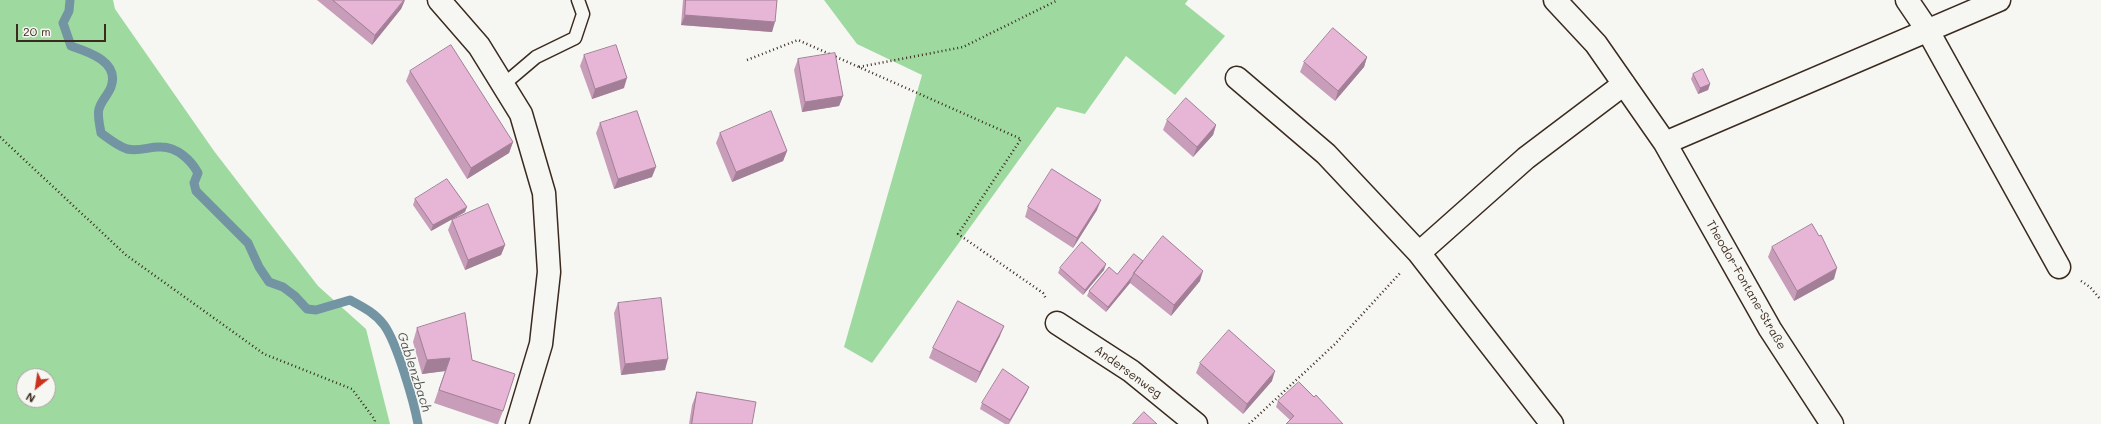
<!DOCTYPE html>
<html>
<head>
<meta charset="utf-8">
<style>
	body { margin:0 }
	#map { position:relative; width:2101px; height:424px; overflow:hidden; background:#f6f6f2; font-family:Mali,sans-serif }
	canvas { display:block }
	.north { position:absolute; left:16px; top:368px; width:40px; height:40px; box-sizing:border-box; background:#f6f6f2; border:1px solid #aba49d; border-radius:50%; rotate:210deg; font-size:11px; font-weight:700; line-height:16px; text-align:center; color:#3b2a1e }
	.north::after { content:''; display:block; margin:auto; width:14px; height:18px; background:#c8321e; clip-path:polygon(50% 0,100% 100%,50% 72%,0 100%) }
	.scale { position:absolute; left:16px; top:24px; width:90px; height:18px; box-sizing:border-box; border:2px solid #3b2a1e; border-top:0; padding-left:5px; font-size:12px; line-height:14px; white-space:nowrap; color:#3b2a1e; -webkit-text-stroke:3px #f6f6f2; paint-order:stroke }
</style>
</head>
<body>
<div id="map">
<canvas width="2101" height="424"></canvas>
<div class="north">N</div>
<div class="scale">20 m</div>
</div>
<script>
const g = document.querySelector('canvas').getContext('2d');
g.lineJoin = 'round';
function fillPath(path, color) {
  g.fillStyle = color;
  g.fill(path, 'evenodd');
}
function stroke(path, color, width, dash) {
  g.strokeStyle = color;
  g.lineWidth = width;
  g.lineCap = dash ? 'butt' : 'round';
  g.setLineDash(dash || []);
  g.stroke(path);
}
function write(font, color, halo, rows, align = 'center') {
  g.font = font + ' Mali,sans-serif';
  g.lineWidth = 3;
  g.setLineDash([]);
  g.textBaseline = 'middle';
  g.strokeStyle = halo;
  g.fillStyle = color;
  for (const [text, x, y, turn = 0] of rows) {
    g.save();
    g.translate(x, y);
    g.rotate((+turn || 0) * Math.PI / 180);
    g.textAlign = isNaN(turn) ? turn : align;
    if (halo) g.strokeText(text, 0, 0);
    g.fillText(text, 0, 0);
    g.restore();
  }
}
fillPath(new Path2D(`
	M 0,0 L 113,0 L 115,9 L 214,151 L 318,286 L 366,329 L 390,424 L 0,424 ZM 24,376 L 48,376 L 48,400 L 24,400 Z
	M 824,0 L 1188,0 L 1185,4 L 1225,36 L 1175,95 L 1126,56 L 1085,114 L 1057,107 L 872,363 L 844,347 L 922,75 L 857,44 Z`), '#9edaa0');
stroke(new Path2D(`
	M 70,0 L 69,11 L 63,23 L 71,46 C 89,52 120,62 111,87 C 108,95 101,101 99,109 C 97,116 100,126 101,133 C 109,139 118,146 127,149 C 140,152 150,146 161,147 C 177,147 191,160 198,173 L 194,183 L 196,191 L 248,243 L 259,267 L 269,282 L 283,287 L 295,296 L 307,309 L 316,310 L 350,300 C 363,307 375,313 384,325 C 397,343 414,402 418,424`), '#7395a3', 9);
const lane = new Path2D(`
	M 503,85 L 536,57 L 575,38 L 583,14 L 578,0`);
const street = new Path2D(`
	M 1555,0 L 1596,44 L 1665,143 L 1770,329 L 1832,424
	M 1907,0 L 1928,31 L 2059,267
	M 1237,78 L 1326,154 L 1419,253 L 1552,424
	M 1665,143 L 1999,0
	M 1419,253 L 1526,158 L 1624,84
	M 1057,323 L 1131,371 L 1196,424`);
const secondary = new Path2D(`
	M 439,0 L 479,46 L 521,114 L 544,193 L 549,272 L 541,344 L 517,424`);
stroke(lane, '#3b2a1e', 15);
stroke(street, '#3b2a1e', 25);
stroke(secondary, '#3b2a1e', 25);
stroke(new Path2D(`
	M 747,60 L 798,40 L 1021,139 L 958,234 L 1043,293 L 1046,299
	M 859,67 L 963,47 L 1058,0
	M 0,137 L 126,255 L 264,354 L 352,389 L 375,420 L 374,424
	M 2081,281 L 2090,287 L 2101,300
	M 1249,424 L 1335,344 L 1401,272`), '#3b2a1e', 2.5, [1, 3]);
stroke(lane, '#f6f6f2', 12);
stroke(street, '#f6f6f2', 22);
stroke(secondary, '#f6f6f2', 22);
fillPath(new Path2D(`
	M 317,0 L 405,0 L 401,9 L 372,45 Z
	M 683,0 L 777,0 L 772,32 L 681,25 Z
	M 584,55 L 624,88 L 592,99 L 580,66 Z
	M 1367,57 L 1364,67 L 1335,101 L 1300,72 L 1304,62 Z
	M 798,59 L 843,96 L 839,106 L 802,112 L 794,70 Z
	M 410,71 L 513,142 L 509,153 L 467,179 L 406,81 Z
	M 1693,74 L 1710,84 L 1708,90 L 1698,94 L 1691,79 Z
	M 1167,120 L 1216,125 L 1213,135 L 1193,157 L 1163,130 Z
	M 600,123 L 652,177 L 614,189 L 596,133 Z
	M 720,133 L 787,151 L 783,161 L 732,182 L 716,143 Z
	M 415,199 L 465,212 L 431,231 L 413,205 Z
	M 1028,207 L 1097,210 L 1073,248 L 1025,217 Z
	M 452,220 L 505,245 L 501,255 L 465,270 L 448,230 Z
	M 1772,247 L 1834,279 L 1794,301 L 1768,257 Z
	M 1143,261 L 1200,281 L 1171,316 L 1130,283 L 1106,312 L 1087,296 L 1089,291 Z
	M 1060,268 L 1104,270 L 1083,295 L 1058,273 Z
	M 618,303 L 665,370 L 621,375 L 614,313 Z
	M 417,328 L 472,360 L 503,411 L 498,424 L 496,424 L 434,403 L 445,371 L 422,374 L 413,342 Z
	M 1000,336 L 976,383 L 929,358 L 933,348 Z
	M 1200,363 L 1272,381 L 1243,414 L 1196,373 Z
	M 697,392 L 752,424 L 689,424 L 692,405 Z
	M 1027,392 L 1009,424 L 1005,424 L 980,409 L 982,403 Z
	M 1314,397 L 1290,420 L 1276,407 L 1278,401 Z`), '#c79db9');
fillPath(new Path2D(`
	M 405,0 L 401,9 L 372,45 L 375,35 Z
	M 685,15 L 775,22 L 772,32 L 681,25 Z
	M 1367,57 L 1364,67 L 1335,101 L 1338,91 Z
	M 627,78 L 624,88 L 592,99 L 595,89 Z
	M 1710,84 L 1708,90 L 1698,94 L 1700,88 Z
	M 843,96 L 839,106 L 802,112 L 805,102 Z
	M 1216,125 L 1213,135 L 1193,157 L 1197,147 Z
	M 513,142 L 509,153 L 467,179 L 471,168 Z
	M 787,151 L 783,161 L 732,182 L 736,172 Z
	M 656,167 L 652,177 L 614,189 L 618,179 Z
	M 1101,200 L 1097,210 L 1073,248 L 1077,238 Z
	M 467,207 L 465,212 L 431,231 L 433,225 Z
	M 505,245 L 501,255 L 465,270 L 468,260 Z
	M 1106,264 L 1104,270 L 1083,295 L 1085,290 Z
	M 1837,268 L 1834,279 L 1794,301 L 1797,291 Z
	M 1203,271 L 1200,281 L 1171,316 L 1174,305 Z
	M 1132,277 L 1130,283 L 1106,312 L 1108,307 Z
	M 1004,326 L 1000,336 L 976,383 L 980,372 Z
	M 450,358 L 445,371 L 422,374 L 427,360 Z
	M 668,359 L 665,370 L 621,375 L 625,364 Z
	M 1275,371 L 1272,381 L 1243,414 L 1247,404 Z
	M 1029,387 L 1027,392 L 1008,424 L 1010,420 Z`), '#a27f96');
const building = new Path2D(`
	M 333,0 L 404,0 L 375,35 Z
	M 686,0 L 777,0 L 775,22 L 685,15 Z
	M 1333,28 L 1367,57 L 1338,91 L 1304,62 Z
	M 451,45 L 513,142 L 471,168 L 410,71 Z
	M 616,45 L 627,78 L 595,89 L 584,55 Z
	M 835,53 L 843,96 L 805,102 L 798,59 Z
	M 1703,69 L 1710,84 L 1700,88 L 1693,74 Z
	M 1186,98 L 1216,125 L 1197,147 L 1167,120 Z
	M 637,111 L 656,167 L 618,179 L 600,123 Z
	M 771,111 L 787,151 L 736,172 L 720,133 Z
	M 1052,169 L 1101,200 L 1077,238 L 1028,207 Z
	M 447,179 L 467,207 L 433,225 L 415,199 Z
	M 488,204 L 505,245 L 468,260 L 452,220 Z
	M 1812,224 L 1819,236 L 1821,235 L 1837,268 L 1797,291 L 1772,247 Z
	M 1163,236 L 1203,271 L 1174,305 L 1134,273 Z
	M 1082,242 L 1106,264 L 1085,290 L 1060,268 Z
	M 1134,254 L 1143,261 L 1134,273 L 1132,277 L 1108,307 L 1089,291 L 1109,267 L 1117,274 Z
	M 661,298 L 668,359 L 625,364 L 618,303 Z
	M 958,301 L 1004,326 L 980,372 L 933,348 Z
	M 465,313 L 472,360 L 515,374 L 503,411 L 439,390 L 450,358 L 427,360 L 417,328 Z
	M 1229,330 L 1275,371 L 1247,404 L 1200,363 Z
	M 1003,369 L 1029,387 L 1010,420 L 982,403 Z
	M 1299,382 L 1314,397 L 1316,395 L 1343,424 L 1286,424 L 1294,416 L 1278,401 Z
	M 697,392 L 756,402 L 752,424 L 692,424 Z
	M 1144,412 L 1157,424 L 1133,424 Z`);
fillPath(building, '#e7b6d7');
stroke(building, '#a27f96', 1);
write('12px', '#3b2a1e', '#f6f6f2', [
	["Theodor-Fontane-Straße",1746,285,60],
	["Andersenweg",1128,372,36]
]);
write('italic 13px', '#525655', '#f6f6f2', [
	["Gablenzbach",414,372,72]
]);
</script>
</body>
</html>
